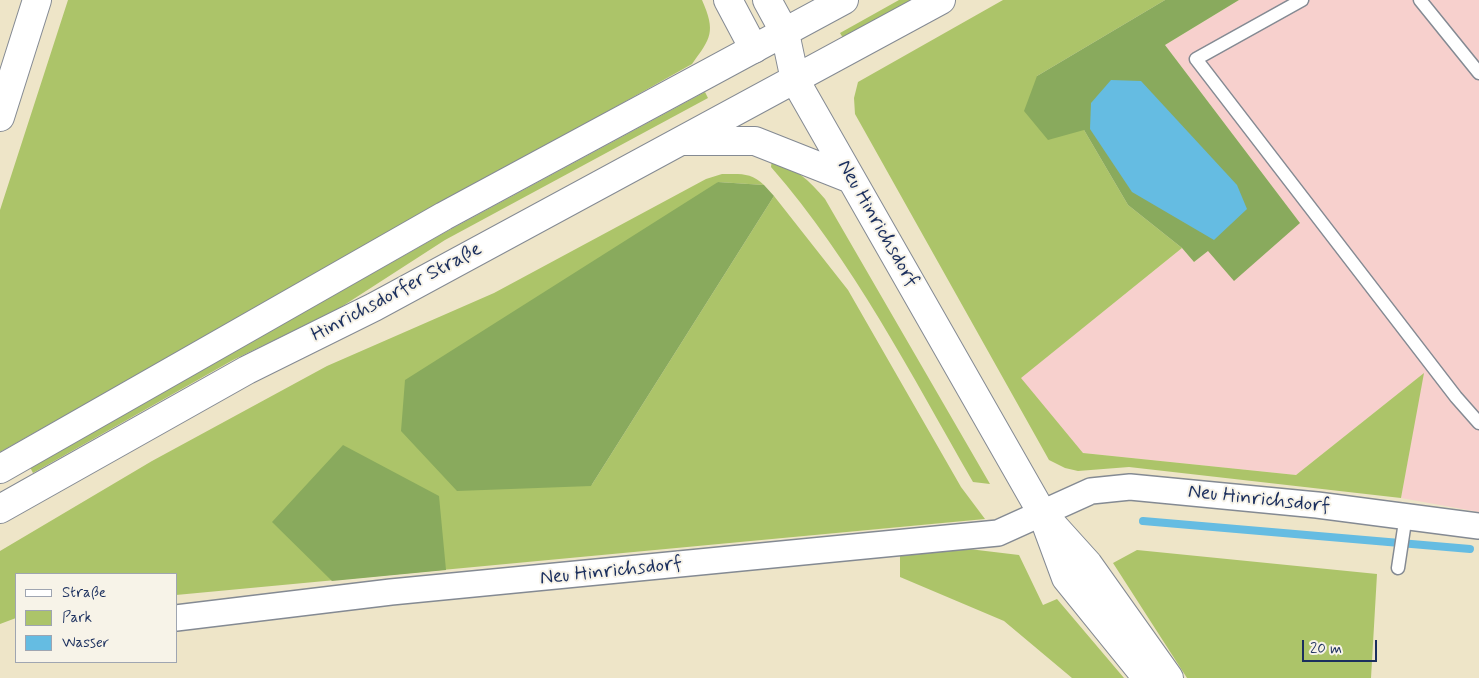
<!DOCTYPE html>
<html>
<head>
<meta charset="utf-8">
<style>
	body { margin:0 }
	#map { position:relative; width:1479px; height:678px; overflow:hidden; background:#eee5c8; font-family:Mynerve,sans-serif }
	canvas { display:block }
	.legend { position:absolute; left:15px; top:573px; width:162px; height:90px; box-sizing:border-box; background:#f7f3e8; border:1px solid #9fa5b1; margin:0; padding:6px 9px; list-style:none; font-size:15px; color:#1b2f5e }
	.legend li { display:flex; align-items:center; gap:10px; height:25px }
	.legend b { width:25px; border:1px solid #9fa5b1 }
	.scale { position:absolute; left:1302px; top:640px; width:75px; height:22px; box-sizing:border-box; border:2px solid #1b2f5e; border-top:0; padding-left:6px; font-size:15px; line-height:18px; white-space:nowrap; color:#1b2f5e; -webkit-text-stroke:4px #f7f3e8; paint-order:stroke }
</style>
</head>
<body>
<div id="map">
<canvas width="1479" height="678"></canvas>
<ul class="legend">
<li><b style="height:6px;background:#fff"></b>Straße</li>
<li><b style="height:14px;background:#acc469"></b>Park</li>
<li><b style="height:14px;background:#65bce2"></b>Wasser</li>
</ul>
<div class="scale">20 m</div>
</div>
<script>
const g = document.querySelector('canvas').getContext('2d');
g.lineJoin = 'round';
function fillPath(path, color) {
  g.fillStyle = color;
  g.fill(path, 'evenodd');
}
function stroke(path, color, width, dash) {
  g.strokeStyle = color;
  g.lineWidth = width;
  g.lineCap = dash ? 'butt' : 'round';
  g.setLineDash(dash || []);
  g.stroke(path);
}
function write(font, color, halo, rows, align = 'center') {
  g.font = font + ' Mynerve,sans-serif';
  g.lineWidth = 4;
  g.setLineDash([]);
  g.textBaseline = 'middle';
  g.strokeStyle = halo;
  g.fillStyle = color;
  for (const [text, x, y, turn = 0] of rows) {
    g.save();
    g.translate(x, y);
    g.rotate((+turn || 0) * Math.PI / 180);
    g.textAlign = isNaN(turn) ? turn : align;
    if (halo) g.strokeText(text, 0, 0);
    g.fillText(text, 0, 0);
    g.restore();
  }
}
fillPath(new Path2D(`
	M 1239,0 L 1479,0 L 1479,512 L 1401,498 L 1423,374 L 1296,475 L 1083,453 L 1020,378 L 1182,248 L 1194,262 L 1208,251 L 1300,223 L 1165,45 Z`), '#f7d0cd');
fillPath(new Path2D(`
	M 68,0 L 702,0 C 716,32 711,38 692,64 L 0,452 L 0,210 Z
	M 899,0 L 912,0 L 843,38 L 840,33 Z
	M 1003,0 L 1165,0 L 1037,76 L 1084,130 L 1128,205 L 1182,248 L 1021,378 L 1083,453 L 1296,475 L 1424,373 L 1401,498 L 1129,467 L 1078,471 L 1065,468 L 1049,460 L 855,114 L 854,98 L 858,82 Z
	M 705,92 L 708,98 L 445,240 L 335,311 L 233,360 L 33,473 L 30,467 L 442,234 Z
	M 772,159 C 795,168 809,180 825,199 L 990,484 L 973,482 C 911,374 853,261 771,167 Z
	M 722,174 C 740,174 751,172 764,185 L 718,182 L 591,486 L 774,196 L 848,290 L 961,487 L 985,519 L 176,595 L 176,574 L 16,574 L 16,618 L 0,624 L 0,551 L 152,461 L 327,366 L 494,293 L 706,179 Z
	M 969,549 L 1019,555 L 1043,605 L 1057,599 L 1124,678 L 1072,678 L 1004,621 L 900,577 L 900,555 Z
	M 1137,550 L 1377,574 L 1371,678 L 1187,678 L 1113,563 Z`), '#acc469');
fillPath(new Path2D(`
	M 1165,0 L 1239,0 L 1165,45 L 1300,223 L 1234,281 L 1208,251 L 1194,262 L 1182,248 L 1128,205 L 1084,130 L 1048,140 L 1024,111 L 1037,76 Z
	M 718,182 L 764,185 L 774,196 L 591,486 L 457,491 L 401,431 L 405,380 Z
	M 343,445 L 439,496 L 446,570 L 332,581 L 272,522 Z`), '#89aa5d');
fillPath(new Path2D(`
	M 1111,80 L 1141,81 L 1237,185 L 1247,209 L 1214,240 L 1132,192 L 1090,129 L 1091,103 Z`), '#65bce2');
stroke(new Path2D(`
	M 1143,521 L 1470,549`), '#65bce2', 8);
const lane = new Path2D(`
	M 1302,0 L 1196,59 L 1456,397 L 1479,423
	M 1420,0 L 1479,73
	M 1398,568 L 1406,515`);
const street = new Path2D(`
	M 176,618 L 391,592 L 998,533 L 1091,491 L 1130,487 L 1317,505 L 1479,526`);
const secondary = new Path2D(`
	M 785,33 L 795,80 L 1042,513 L 1066,578 L 1147,678
	M 685,141 L 755,141 L 851,179
	M 0,469 L 444,216 L 844,0
	M 0,509 L 247,370 L 374,307 L 941,0
	M 1051,523 L 1088,564 L 1169,678`);
const highway = new Path2D(`
	M 728,0 L 754,49
	M 767,0 L 785,33
	M 0,117 L 37,0`);
stroke(lane, '#848a93', 15);
stroke(street, '#848a93', 28);
stroke(secondary, '#848a93', 30);
stroke(highway, '#848a93', 30);
stroke(lane, '#fff', 12);
stroke(street, '#fff', 25);
stroke(secondary, '#fff', 28);
stroke(highway, '#fff', 28);
write('20px', '#1b2f5e', '#f7f3e8', [
	["Neu Hinrichsdorf",877,224,60],
	["Hinrichsdorfer Straße",397,293,-28],
	["Neu Hinrichsdorf",1259,500,6],
	["Neu Hinrichsdorf",611,572,-6]
]);
</script>
</body>
</html>
